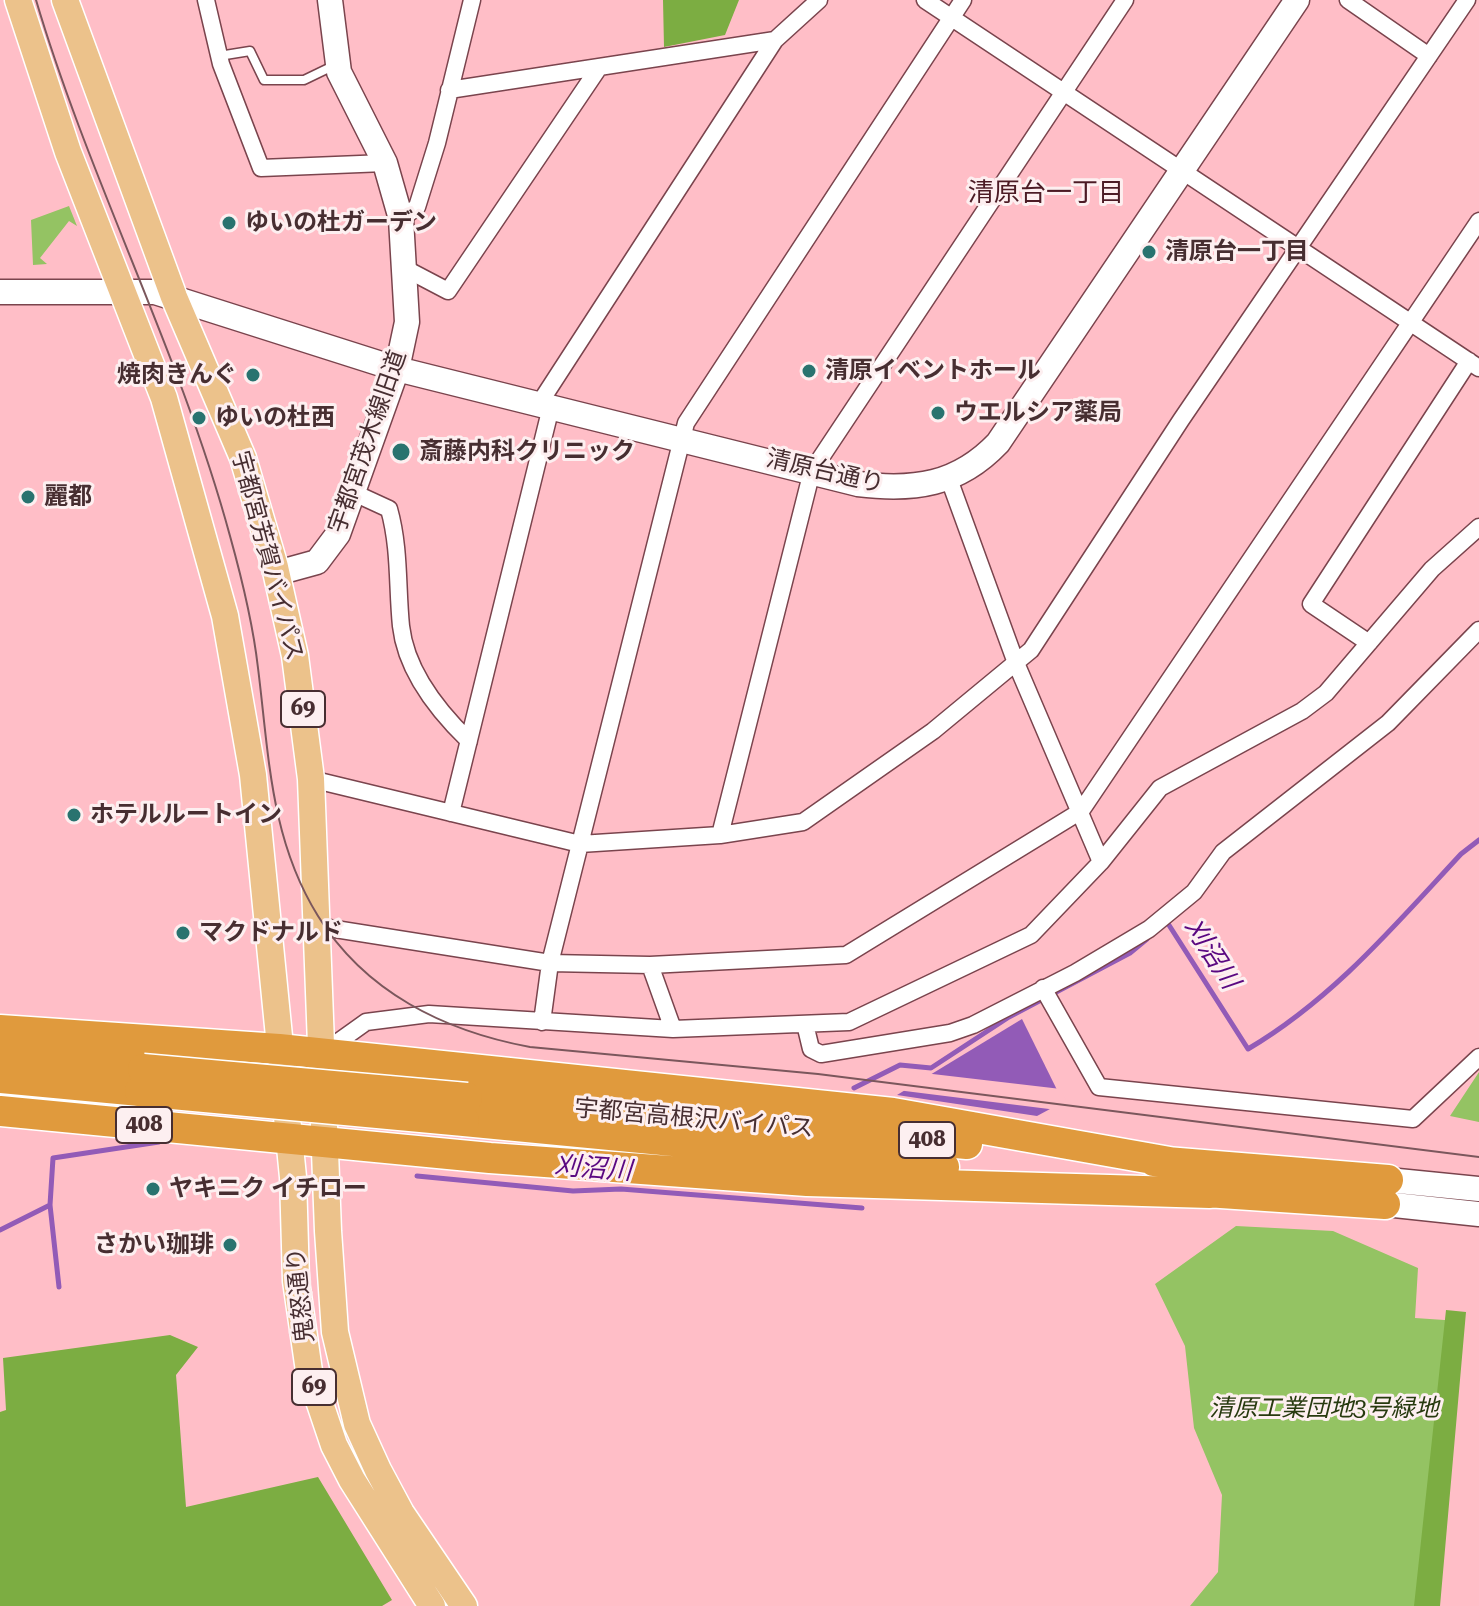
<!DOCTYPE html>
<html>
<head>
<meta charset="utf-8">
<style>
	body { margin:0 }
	canvas { display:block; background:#ffbec7 }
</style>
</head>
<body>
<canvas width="1479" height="1606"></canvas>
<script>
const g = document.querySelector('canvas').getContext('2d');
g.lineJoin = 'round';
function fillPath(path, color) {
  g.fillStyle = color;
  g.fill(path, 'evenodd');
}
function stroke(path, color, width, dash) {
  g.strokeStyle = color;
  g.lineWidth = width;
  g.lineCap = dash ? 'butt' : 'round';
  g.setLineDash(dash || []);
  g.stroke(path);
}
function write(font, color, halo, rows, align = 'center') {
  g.font = font + ' "Roboto Serif","Noto Sans JP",serif';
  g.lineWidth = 6;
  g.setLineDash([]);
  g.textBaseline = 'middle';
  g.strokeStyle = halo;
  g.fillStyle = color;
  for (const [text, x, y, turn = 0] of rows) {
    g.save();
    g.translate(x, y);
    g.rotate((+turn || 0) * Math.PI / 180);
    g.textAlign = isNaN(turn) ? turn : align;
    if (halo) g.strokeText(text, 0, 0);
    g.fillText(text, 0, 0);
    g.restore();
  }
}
fillPath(new Path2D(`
	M 69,206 L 77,226 L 69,221 L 40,258 L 47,264 L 33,265 L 31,220 Z
	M 1479,1072 L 1479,1122 L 1450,1116 Z
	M 1236,1226 L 1333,1231 L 1418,1268 L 1415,1318 L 1459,1321 L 1433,1606 L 1190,1606 L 1218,1572 L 1222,1495 L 1194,1428 L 1185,1346 L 1155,1284 Z`), '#94c363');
fillPath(new Path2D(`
	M 663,0 L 739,0 L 725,35 L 664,47 Z
	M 1446,1310 L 1466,1312 L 1440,1606 L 1414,1606 Z
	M 170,1335 L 198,1347 L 176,1375 L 186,1507 L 318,1477 L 392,1600 L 382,1606 L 0,1606 L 0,1412 L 6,1410 L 3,1358 Z`), '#7cad42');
fillPath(new Path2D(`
	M 1022,1019 L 1063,1102 L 1037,1116 L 897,1095 Z`), '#925bb7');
fillPath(new Path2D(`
	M 924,1073 L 1061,1089 L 1067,1102 L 1057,1110 L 897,1090 Z`), '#ffbec7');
stroke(new Path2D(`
	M 1167,922 L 1248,1049 C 1333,999 1395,925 1461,854 L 1479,840
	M 854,1088 L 900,1065 L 931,1068 L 1009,1017 L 1130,953 L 1147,939
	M 417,1176 L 573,1191 L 621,1189 L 862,1208
	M 0,1230 L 50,1205
	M 59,1287 L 50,1205 L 53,1158 L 159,1142`), '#925bb7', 5);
const lane = new Path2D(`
	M 219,56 L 250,51 L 264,80 L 304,80 L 333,66`);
const street = new Path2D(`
	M 206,0 L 221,64 L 261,168 L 385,163
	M 925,0 L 1479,368
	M 1348,0 L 1429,56
	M 449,90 L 775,40 L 819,0
	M 401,219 L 417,207 L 437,143 L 472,0
	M 406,269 L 448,291 L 598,69
	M 539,404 L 775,40
	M 949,479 L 1016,663 L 1101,862
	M 352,492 L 389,509 C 400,548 397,587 401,626 C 406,671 437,710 469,741
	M 1369,643 L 1311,604 L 1469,361
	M 311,779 L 580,844 L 720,835 L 803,822 L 933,731 L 1031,650 L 1181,420 L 1467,0
	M 451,813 L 551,407
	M 720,835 L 812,471 L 1125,0
	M 316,926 L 550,963 L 650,965 L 846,955 L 1081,811 L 1479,221
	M 650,965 L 673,1029
	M 1043,988 L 1099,1087 L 1413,1119 L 1479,1057
	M 542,1022 L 550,963 L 686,423 L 963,0
	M 805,1024 L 811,1049 L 821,1054 L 950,1033 L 973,1025 L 1075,973 L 1149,929 L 1194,892 L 1223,852 L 1388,723 L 1479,630
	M 324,1052 L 366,1022 L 429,1014 L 673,1029 L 849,1022 L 1031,935 L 1101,862 L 1160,788 L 1302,711 L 1326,693 L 1432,569 L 1479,527`);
const secondary = new Path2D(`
	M 0,292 L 155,292 L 397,369 L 858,484 C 914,491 958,485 998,443 L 1297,0
	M 277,573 L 317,562 L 338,534 L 397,369 L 407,322 L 401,219 L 385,163 L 339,72 L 330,0
	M 1388,1180 L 1479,1189
	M 1385,1204 L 1479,1214`);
const primary = new Path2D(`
	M 18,0 L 68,152 L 164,398 L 225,616 L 253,775 L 293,1177 L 296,1281 L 309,1371 L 334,1445 L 352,1480 L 432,1606
	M 65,0 L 174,297 L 243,458 L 275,567 L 295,656 L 311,779 L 328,1231 L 335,1332 L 357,1424 L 378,1470 L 401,1513 L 464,1606`);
const highway = new Path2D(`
	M 0,1030 L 279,1049 L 893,1113 L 1175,1163
	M 0,1056 L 143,1069
	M 0,1078 L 140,1091
	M 467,1098 L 967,1144
	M 0,1111 L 490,1158 L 807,1181 L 1210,1193
	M 464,1121 L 944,1167
	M 1154,1161 L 1388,1180
	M 1191,1191 L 1385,1204`);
stroke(lane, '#7a444d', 11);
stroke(street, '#7a444d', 19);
stroke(secondary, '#7a444d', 27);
stroke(primary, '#fff', 29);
stroke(highway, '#fff', 33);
stroke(lane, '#fff', 8);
stroke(street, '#fff', 16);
stroke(secondary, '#fff', 24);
stroke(primary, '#ecc28b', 26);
stroke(highway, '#e09a3d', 30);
stroke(new Path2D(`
	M 36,0 C 90,182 180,352 230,536 C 242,579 253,624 258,668 C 269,755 270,839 318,916 C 365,992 444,1031 530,1047 L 818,1074 L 1479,1157`), '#7b575c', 2);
const highwayBridge = new Path2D(`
	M 143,1069 L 467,1098
	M 140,1091 L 464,1121`);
stroke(highwayBridge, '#fff', 33, []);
stroke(highwayBridge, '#e09a3d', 30);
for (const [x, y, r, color] of [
	[229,223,8,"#29736f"],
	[1149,252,8,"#29736f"],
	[809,371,8,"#29736f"],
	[253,375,8,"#29736f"],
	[938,413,8,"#29736f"],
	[199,418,8,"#29736f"],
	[401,452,10,"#29736f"],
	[28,497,8,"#29736f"],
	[74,815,8,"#29736f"],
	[183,933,8,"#29736f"],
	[153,1189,8,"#29736f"],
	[230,1245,8,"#29736f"]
]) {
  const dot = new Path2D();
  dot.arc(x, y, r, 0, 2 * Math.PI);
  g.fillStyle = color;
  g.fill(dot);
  stroke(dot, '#fdeff0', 3);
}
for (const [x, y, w] of [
	[303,709,44],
	[144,1125,56],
	[927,1140,56],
	[314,1387,44]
]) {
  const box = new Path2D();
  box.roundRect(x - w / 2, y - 18, w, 36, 6);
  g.fillStyle = '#fdeff0';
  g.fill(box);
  stroke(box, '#472e31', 2);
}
write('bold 22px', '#472e31', null, [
	["69",303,709],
	["408",144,1125],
	["408",927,1140],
	["69",314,1387]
]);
write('bold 24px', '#472e31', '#fdeff0', [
	["ゆいの杜ガーデン",245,223],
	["清原台一丁目",1165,252],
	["清原イベントホール",825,371],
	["焼肉きんぐ",237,375,"right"],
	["ウエルシア薬局",954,413],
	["ゆいの杜西",215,418],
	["斎藤内科クリニック",419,452],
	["麗都",44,497],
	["ホテルルートイン",90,815],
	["マクドナルド",199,933],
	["ヤキニク イチロー",169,1189],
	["さかい珈琲",214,1245,"right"]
], 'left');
write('24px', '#472e31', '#fdeff0', [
	["宇都宮茂木線旧道",368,442,-71],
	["清原台通り",825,472,13],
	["宇都宮芳賀バイパス",267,556,75],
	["宇都宮高根沢バイパス",694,1119,5],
	["鬼怒通り",301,1295,-96]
]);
write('italic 24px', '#273a0f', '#fdeff0', [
	["清原工業団地3号緑地",1324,1409]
]);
write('26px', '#4c1b25', '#fdeff0', [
	["清原台一丁目",1046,193]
]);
write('italic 26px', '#5a0881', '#fdeff0', [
	["刈沼川",1211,954,57],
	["刈沼川",593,1169,4]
]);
</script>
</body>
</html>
